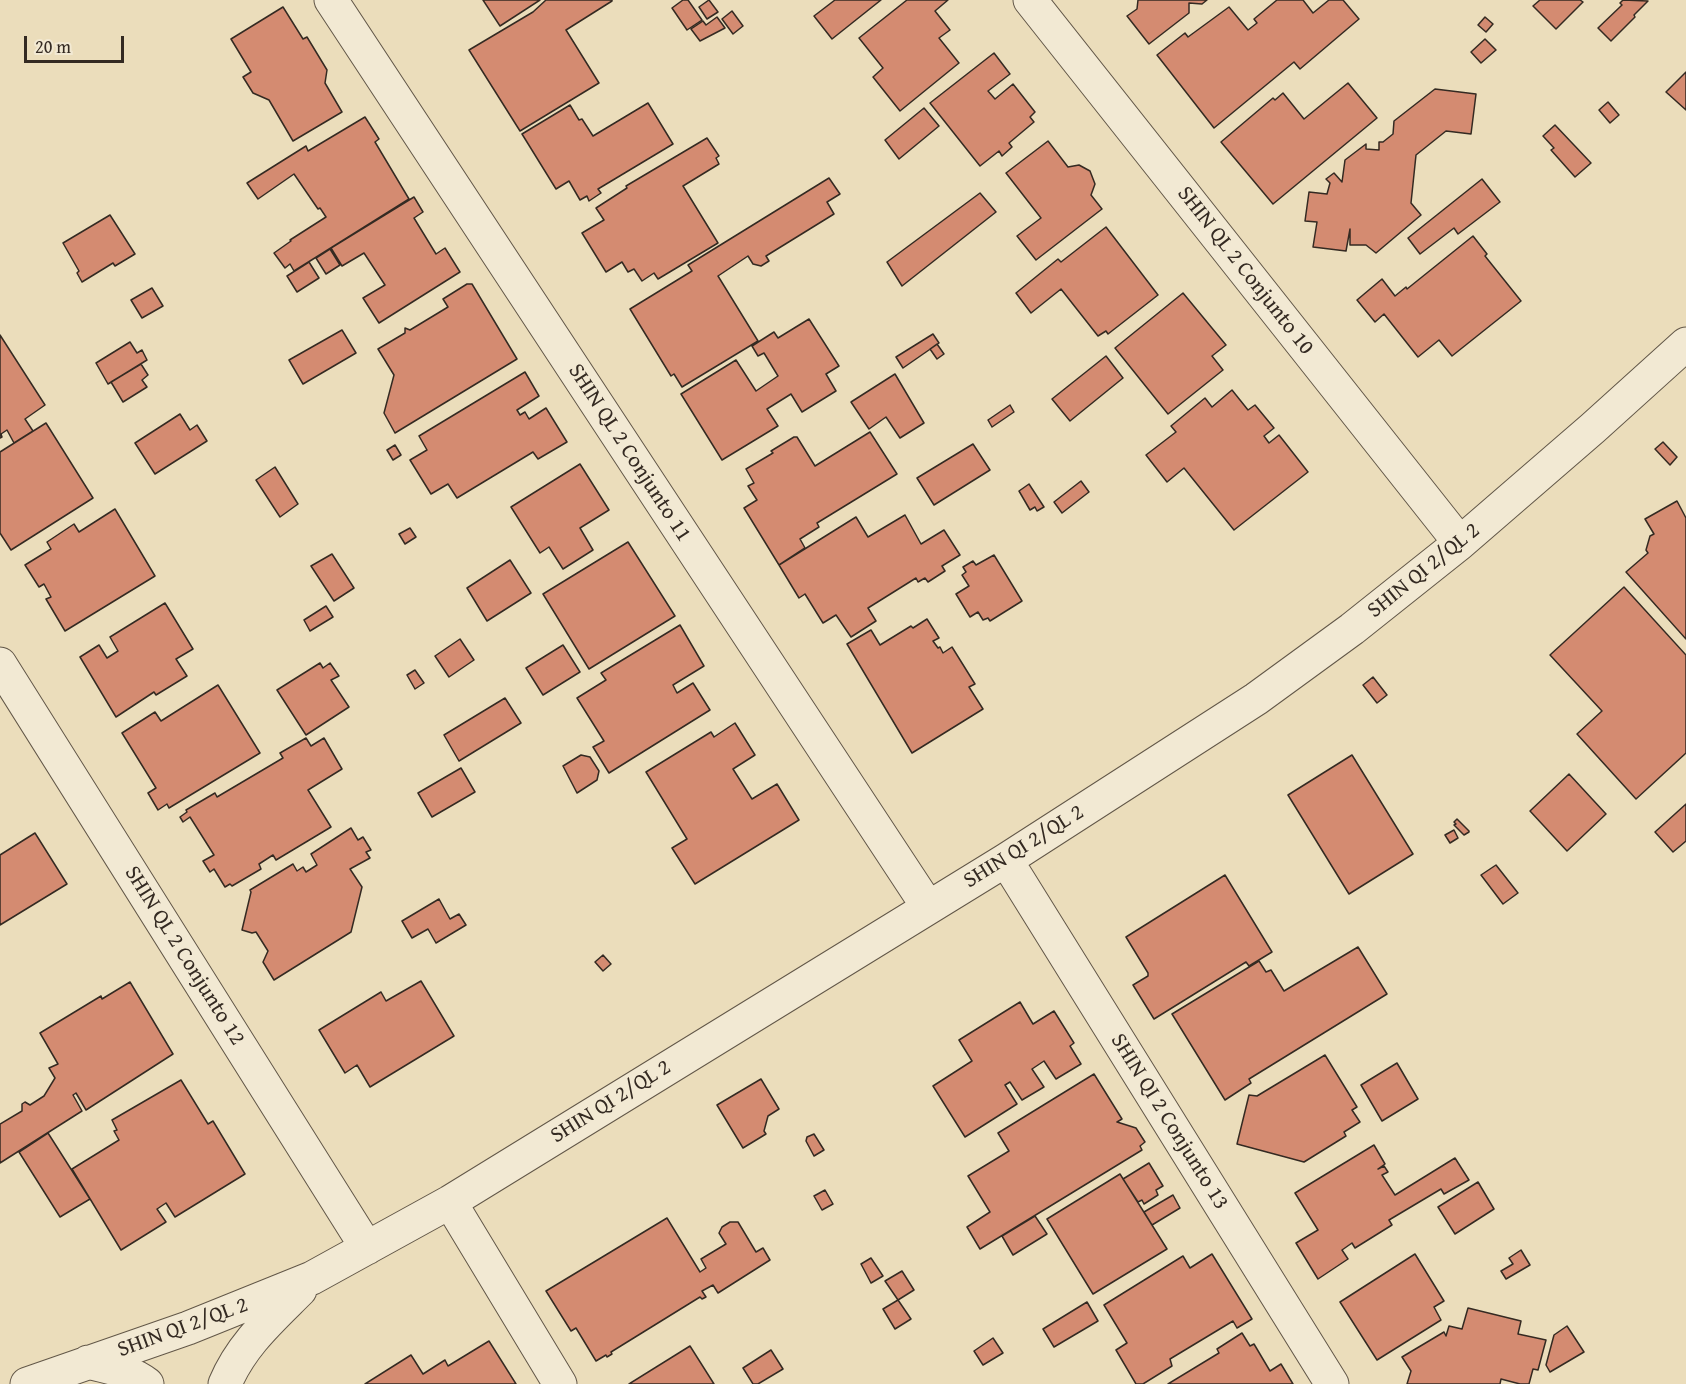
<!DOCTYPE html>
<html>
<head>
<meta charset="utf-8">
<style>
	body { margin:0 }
	#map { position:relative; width:1686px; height:1384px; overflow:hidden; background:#ebddbb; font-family:"Gentium Book Plus",serif }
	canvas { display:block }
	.scale { position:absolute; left:24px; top:36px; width:100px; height:27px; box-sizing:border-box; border:3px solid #342a22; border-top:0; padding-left:8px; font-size:18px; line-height:21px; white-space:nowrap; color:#342a22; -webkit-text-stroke:4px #f2e9d3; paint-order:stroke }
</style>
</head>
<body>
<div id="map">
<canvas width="1686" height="1384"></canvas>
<div class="scale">20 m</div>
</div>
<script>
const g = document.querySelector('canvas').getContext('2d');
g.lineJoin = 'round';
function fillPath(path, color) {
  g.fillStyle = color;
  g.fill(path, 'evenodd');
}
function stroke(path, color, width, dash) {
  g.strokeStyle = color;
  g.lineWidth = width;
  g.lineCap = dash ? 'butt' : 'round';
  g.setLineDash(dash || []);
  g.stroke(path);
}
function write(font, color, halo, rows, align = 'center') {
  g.font = font + ' "Gentium Book Plus",serif';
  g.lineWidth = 4.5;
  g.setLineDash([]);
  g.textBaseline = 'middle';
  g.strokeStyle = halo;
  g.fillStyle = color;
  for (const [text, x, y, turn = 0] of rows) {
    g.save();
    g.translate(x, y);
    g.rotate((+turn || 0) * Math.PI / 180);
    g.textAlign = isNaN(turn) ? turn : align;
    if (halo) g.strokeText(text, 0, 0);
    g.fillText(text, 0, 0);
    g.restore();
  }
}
const building = new Path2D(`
	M 483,0 L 540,0 L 500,26 Z
	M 546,0 L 612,0 L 612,1 L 566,30 L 599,83 L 520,131 L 469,50 L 533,12 Z
	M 683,0 L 688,0 L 702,20 L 687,30 L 672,8 Z
	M 709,0 L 718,12 L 707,19 L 699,7 Z
	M 835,0 L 881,0 L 832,39 L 814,16 Z
	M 907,0 L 948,0 L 935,11 L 950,30 L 939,38 L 959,63 L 900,111 L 873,77 L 883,68 L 859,38 Z
	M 1138,0 L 1207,0 L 1202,4 L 1189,3 L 1189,13 L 1149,44 L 1127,16 L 1137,9 Z
	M 1277,0 L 1303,0 L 1313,13 L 1329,0 L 1343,0 L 1359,19 L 1300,69 L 1294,62 L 1214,128 L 1157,55 L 1185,33 L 1188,37 L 1229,7 L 1248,30 L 1257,23 L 1254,19 Z
	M 1540,0 L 1580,0 L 1583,2 L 1556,29 L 1533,6 Z
	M 1623,0 L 1648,1 L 1634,15 L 1635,17 L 1611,41 L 1598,28 L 1622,5 L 1620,3 Z
	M 283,7 L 303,39 L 307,37 L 327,70 L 325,83 L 342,112 L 293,141 L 269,100 L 253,93 L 243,77 L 251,72 L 231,39 Z
	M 732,11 L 743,26 L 733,34 L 722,19 Z
	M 717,17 L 725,28 L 700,41 L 691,29 L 703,21 L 706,25 Z
	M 1485,17 L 1493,24 L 1486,32 L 1478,25 Z
	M 1485,39 L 1496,50 L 1481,63 L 1471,52 Z
	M 994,53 L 1010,74 L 988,91 L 995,99 L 1013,84 L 1035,112 L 1030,117 L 1034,122 L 1009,143 L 1012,147 L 1002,156 L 999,151 L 980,166 L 930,103 Z
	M 1686,72 L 1686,110 L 1666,92 Z
	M 1348,83 L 1377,118 L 1273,204 L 1221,142 L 1273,98 L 1275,100 L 1283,93 L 1304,119 Z
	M 1435,89 L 1476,94 L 1471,134 L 1446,131 L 1416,155 L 1411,203 L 1421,215 L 1376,253 L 1366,245 L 1350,245 L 1350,229 L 1346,251 L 1313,247 L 1317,222 L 1305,221 L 1309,192 L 1327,194 L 1330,183 L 1326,179 L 1334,173 L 1342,182 L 1345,160 L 1366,144 L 1366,149 L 1379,150 L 1379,142 L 1383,142 L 1393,134 L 1394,121 Z
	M 1608,102 L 1619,115 L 1610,123 L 1599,110 Z
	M 648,103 L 673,144 L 598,189 L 601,193 L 589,201 L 587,196 L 580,200 L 569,181 L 556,189 L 522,134 L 570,105 L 579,120 L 582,119 L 593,136 Z
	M 924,108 L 939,126 L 899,159 L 885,140 Z
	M 365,117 L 379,139 L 375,142 L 409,199 L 294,271 L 290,264 L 285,268 L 274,253 L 291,241 L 290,240 L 326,217 L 320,208 L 318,209 L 294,174 L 258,199 L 247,183 L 306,146 L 308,151 Z
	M 1555,125 L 1591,163 L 1575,177 L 1551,150 L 1554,148 L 1543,136 Z
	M 707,138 L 719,156 L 716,158 L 719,164 L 683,186 L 718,243 L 658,279 L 654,273 L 642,281 L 634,269 L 628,272 L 622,262 L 606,272 L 582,233 L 604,220 L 596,208 L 627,188 L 626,186 Z
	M 1048,141 L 1068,167 L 1079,165 L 1090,171 L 1095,184 L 1091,195 L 1102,209 L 1036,260 L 1017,236 L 1041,218 L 1006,173 Z
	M 829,178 L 840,194 L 827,202 L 834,214 L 766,256 L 769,261 L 761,266 L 753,264 L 748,256 L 718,276 L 758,341 L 682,387 L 674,374 L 671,376 L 630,309 L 692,271 L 688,265 Z
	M 1482,179 L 1500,202 L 1458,234 L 1454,228 L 1420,254 L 1408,238 Z
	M 980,193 L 996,212 L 902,286 L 887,262 Z
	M 414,197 L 423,212 L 414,218 L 436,254 L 445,248 L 460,272 L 379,323 L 363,298 L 385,285 L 364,253 L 342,266 L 331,248 Z
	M 110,215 L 135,254 L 115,266 L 113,263 L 82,282 L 77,273 L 79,271 L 63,243 Z
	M 1106,227 L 1158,295 L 1108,334 L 1106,331 L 1098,336 L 1061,289 L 1031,313 L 1016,293 L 1058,259 L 1061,262 Z
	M 1473,236 L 1487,254 L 1485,256 L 1521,301 L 1452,356 L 1439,340 L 1418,357 L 1384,314 L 1375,322 L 1357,300 L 1382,279 L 1395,296 L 1406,287 L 1407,289 Z
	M 330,249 L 340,265 L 326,274 L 316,258 Z
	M 309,262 L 319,278 L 297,292 L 287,276 Z
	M 467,284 L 472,284 L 517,359 L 395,433 L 384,413 L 394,375 L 378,349 L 405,333 L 405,328 L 410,330 L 448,307 L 443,299 Z
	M 152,288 L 163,306 L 142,318 L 131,300 Z
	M 1183,293 L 1226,345 L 1212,356 L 1223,370 L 1168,414 L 1115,348 Z
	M 809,319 L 839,366 L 826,374 L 836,391 L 802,412 L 791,394 L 767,409 L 778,426 L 722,460 L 681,394 L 736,360 L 756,391 L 778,376 L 764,353 L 758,356 L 752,346 L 774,332 L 778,338 Z
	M 342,330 L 356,353 L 303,384 L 289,360 Z
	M 933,334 L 939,343 L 903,368 L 896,357 Z
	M 0,335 L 45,405 L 25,419 L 33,431 L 14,443 L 7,430 L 1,434 L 2,437 L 0,438 Z
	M 130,342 L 137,353 L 142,350 L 147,360 L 108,384 L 96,363 Z
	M 937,344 L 944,354 L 937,359 L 930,349 Z
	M 1106,356 L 1123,378 L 1070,421 L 1052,399 Z
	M 141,364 L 148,375 L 142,380 L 147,387 L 123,402 L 111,382 Z
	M 525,372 L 539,396 L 517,410 L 520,415 L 525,412 L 529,419 L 546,408 L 567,442 L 538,459 L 533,452 L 457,498 L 448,484 L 431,494 L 410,460 L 427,450 L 419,436 Z
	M 895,374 L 924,423 L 900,438 L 886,417 L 869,429 L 851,402 Z
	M 1232,390 L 1248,410 L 1255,405 L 1274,428 L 1264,436 L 1269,443 L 1279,435 L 1308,472 L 1234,530 L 1184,468 L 1167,482 L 1146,455 L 1176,432 L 1171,426 L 1205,398 L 1212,407 Z
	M 1010,405 L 1014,412 L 992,427 L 988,420 Z
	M 180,414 L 190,430 L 197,425 L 207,441 L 155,474 L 135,443 Z
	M 46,423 L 93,498 L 11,550 L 0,533 L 0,452 Z
	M 870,432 L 897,474 L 817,523 L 819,527 L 800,539 L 805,548 L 779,565 L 744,508 L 757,500 L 748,486 L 754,483 L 746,469 L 773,453 L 771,451 L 794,437 L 797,437 L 815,466 Z
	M 1663,442 L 1677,457 L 1670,465 L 1655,449 Z
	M 973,444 L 990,470 L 934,505 L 917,478 Z
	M 395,445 L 401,455 L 393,460 L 387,450 Z
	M 580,464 L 609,510 L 580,528 L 593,550 L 563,569 L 549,547 L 540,553 L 511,507 Z
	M 275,467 L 298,504 L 280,517 L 256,480 Z
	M 1081,481 L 1089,492 L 1062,513 L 1054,502 Z
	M 1029,484 L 1044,507 L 1037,511 L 1035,507 L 1030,510 L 1019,491 Z
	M 1677,501 L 1686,518 L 1686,639 L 1626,572 L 1648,553 L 1646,550 L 1650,536 L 1654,534 L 1645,519 Z
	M 115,509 L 155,576 L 65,631 L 46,599 L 51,597 L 44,584 L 39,587 L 25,565 L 51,549 L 47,542 L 74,524 L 79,532 Z
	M 905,515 L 921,544 L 944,530 L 960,555 L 942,566 L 945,571 L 928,582 L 925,578 L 918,582 L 916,578 L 868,608 L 876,621 L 851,637 L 836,615 L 823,623 L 805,594 L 799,598 L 779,565 L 856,517 L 868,537 Z
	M 410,528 L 416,537 L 405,544 L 399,534 Z
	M 628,542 L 675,616 L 589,669 L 543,594 Z
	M 332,554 L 354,588 L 334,601 L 311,566 Z
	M 994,555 L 1022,601 L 990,621 L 988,618 L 983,620 L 978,612 L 970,617 L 956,594 L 969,586 L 962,575 L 966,572 L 963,567 L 973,561 L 976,565 Z
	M 510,560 L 531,593 L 487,621 L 467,588 Z
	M 1624,587 L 1686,655 L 1686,753 L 1636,799 L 1577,734 L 1602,711 L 1550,655 Z
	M 165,603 L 193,649 L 176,659 L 187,676 L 156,695 L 154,692 L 116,717 L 80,657 L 99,645 L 107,658 L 118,651 L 110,637 Z
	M 326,606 L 333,617 L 310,631 L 304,620 Z
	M 927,619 L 939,638 L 933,641 L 938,648 L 940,647 L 943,653 L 952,647 L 975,684 L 969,687 L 983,709 L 912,753 L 847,644 L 871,630 L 880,645 L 911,626 L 913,628 Z
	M 680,625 L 704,666 L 673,685 L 677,693 L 693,683 L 710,710 L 609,773 L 593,747 L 604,741 L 577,698 L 606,680 L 601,673 Z
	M 460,639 L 474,660 L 449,677 L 435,656 Z
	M 563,645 L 580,672 L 543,695 L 526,668 Z
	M 320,663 L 323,668 L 330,663 L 339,676 L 331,680 L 349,707 L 306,735 L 277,690 Z
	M 415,670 L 424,683 L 415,689 L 407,675 Z
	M 1373,677 L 1387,695 L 1377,703 L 1363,685 Z
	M 218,685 L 260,753 L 169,808 L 167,804 L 158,810 L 148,793 L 156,788 L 122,733 L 155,712 L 161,721 Z
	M 505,698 L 521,723 L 459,761 L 444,735 Z
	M 735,723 L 755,755 L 733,769 L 752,799 L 777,784 L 799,820 L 695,884 L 672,848 L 687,839 L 646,772 L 711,732 L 714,737 Z
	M 306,738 L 311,746 L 324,738 L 342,769 L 308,790 L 331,827 L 276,860 L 273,855 L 259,864 L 261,869 L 232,886 L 230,884 L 225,887 L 214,869 L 210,872 L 203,861 L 214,855 L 190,817 L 183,822 L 180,817 L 187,812 L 186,810 L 215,793 L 217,797 L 283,758 L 280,753 Z
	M 581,755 L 590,757 L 599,771 L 597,780 L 577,793 L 563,766 Z
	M 1352,755 L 1413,854 L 1349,894 L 1288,795 Z
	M 461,768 L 475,792 L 432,817 L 418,793 Z
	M 1569,774 L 1606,814 L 1567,851 L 1530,811 Z
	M 1686,804 L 1686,841 L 1673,852 L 1655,832 Z
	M 1457,819 L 1469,831 L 1469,832 L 1464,835 L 1454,825 L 1456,824 L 1454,822 Z
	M 351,828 L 358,840 L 363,837 L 371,850 L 366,852 L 370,858 L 350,869 L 362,887 L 351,932 L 274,980 L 263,962 L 268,951 L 256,932 L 252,933 L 242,930 L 251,892 L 250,890 L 293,864 L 297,871 L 303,867 L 306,872 L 317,865 L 311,854 Z
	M 1454,830 L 1458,838 L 1450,843 L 1445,835 Z
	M 35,833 L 67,884 L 0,925 L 0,855 Z
	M 1496,865 L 1518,893 L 1503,904 L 1481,875 Z
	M 1225,875 L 1272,952 L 1249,966 L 1246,962 L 1154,1019 L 1133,985 L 1148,976 L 1148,973 L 1126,937 Z
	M 439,899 L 450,919 L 459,914 L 466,925 L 436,943 L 428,929 L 412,938 L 402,921 Z
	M 1358,947 L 1387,994 L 1249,1079 L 1251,1083 L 1225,1100 L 1172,1014 L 1259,961 L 1266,972 L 1271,970 L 1284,991 Z
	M 603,955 L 611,964 L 603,971 L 595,962 Z
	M 421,981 L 454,1036 L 370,1087 L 357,1065 L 345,1073 L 319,1030 L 381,992 L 386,1001 Z
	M 130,982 L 173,1054 L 86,1110 L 76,1093 L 73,1095 L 82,1111 L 0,1163 L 0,1124 L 22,1111 L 22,1104 L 25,1102 L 30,1105 L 44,1096 L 55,1078 L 49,1068 L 58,1064 L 40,1033 L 101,996 L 102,999 Z
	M 1020,1002 L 1033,1024 L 1054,1011 L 1074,1043 L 1070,1046 L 1081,1064 L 1056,1079 L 1044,1061 L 1032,1069 L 1044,1087 L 1022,1100 L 1010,1082 L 1005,1085 L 1017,1104 L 965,1137 L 933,1086 L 972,1061 L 959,1040 Z
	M 1325,1055 L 1357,1107 L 1352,1110 L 1360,1122 L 1344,1132 L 1346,1136 L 1304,1162 L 1237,1144 L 1249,1095 L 1257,1096 Z
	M 1397,1063 L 1418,1099 L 1382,1121 L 1361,1085 Z
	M 1094,1074 L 1122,1119 L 1117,1122 L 1136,1128 L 1145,1142 L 1140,1146 L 1142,1150 L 980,1249 L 967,1227 L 990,1212 L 968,1176 L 1009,1151 L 998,1133 Z
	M 761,1079 L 779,1109 L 768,1116 L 764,1131 L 766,1134 L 743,1148 L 717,1105 Z
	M 181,1080 L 208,1124 L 213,1121 L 245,1174 L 175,1217 L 166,1203 L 157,1209 L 166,1222 L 121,1250 L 72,1169 L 119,1140 L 114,1131 L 117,1130 L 112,1120 Z
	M 48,1133 L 90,1199 L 60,1217 L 19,1152 Z
	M 814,1134 L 824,1150 L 814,1156 L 806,1141 L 807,1137 Z
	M 1374,1145 L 1385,1164 L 1378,1169 L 1384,1166 L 1388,1172 L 1382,1175 L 1395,1195 L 1455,1158 L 1469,1180 L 1444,1194 L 1441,1189 L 1389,1220 L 1392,1225 L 1355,1248 L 1352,1243 L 1342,1250 L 1348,1259 L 1318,1279 L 1296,1243 L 1318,1230 L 1295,1193 Z
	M 1149,1163 L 1163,1186 L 1156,1190 L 1158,1195 L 1144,1204 L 1142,1200 L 1138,1202 L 1123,1179 Z
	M 1120,1174 L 1167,1249 L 1093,1294 L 1047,1219 Z
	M 1478,1182 L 1494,1209 L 1455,1234 L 1438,1207 Z
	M 825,1190 L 833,1204 L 822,1210 L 814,1196 Z
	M 1173,1195 L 1180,1208 L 1152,1225 L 1144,1212 Z
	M 1035,1216 L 1047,1234 L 1013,1255 L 1002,1236 Z
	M 667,1218 L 700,1272 L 706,1268 L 701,1259 L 726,1244 L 719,1233 L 722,1227 L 730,1222 L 738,1222 L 756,1252 L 763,1248 L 770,1260 L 718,1293 L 713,1285 L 702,1291 L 706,1297 L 702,1299 L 700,1297 L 611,1352 L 612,1354 L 607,1357 L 606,1355 L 596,1361 L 576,1328 L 571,1331 L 546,1291 Z
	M 1521,1250 L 1530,1265 L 1506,1279 L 1501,1271 L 1513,1264 L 1509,1258 Z
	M 1212,1254 L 1252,1319 L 1237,1328 L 1233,1321 L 1170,1359 L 1172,1366 L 1143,1384 L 1136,1384 L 1116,1350 L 1127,1343 L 1104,1305 L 1183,1256 L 1190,1268 Z
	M 1415,1254 L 1444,1301 L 1434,1307 L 1441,1320 L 1377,1360 L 1340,1302 Z
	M 871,1258 L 883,1276 L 871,1283 L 861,1264 Z
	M 902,1271 L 914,1290 L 898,1300 L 885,1281 Z
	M 898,1300 L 911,1319 L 895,1329 L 883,1309 Z
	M 1087,1302 L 1098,1321 L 1054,1347 L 1043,1329 Z
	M 1468,1308 L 1521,1321 L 1518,1334 L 1546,1340 L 1538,1370 L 1533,1369 L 1529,1384 L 1520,1384 L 1501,1379 L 1500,1384 L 1407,1384 L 1411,1371 L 1402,1357 L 1444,1332 L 1446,1336 L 1449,1326 L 1462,1329 Z
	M 1567,1326 L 1584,1352 L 1550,1372 L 1546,1365 L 1554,1335 Z
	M 1242,1333 L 1250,1346 L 1254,1344 L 1270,1371 L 1281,1364 L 1293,1384 L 1168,1384 L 1219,1353 L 1217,1349 Z
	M 993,1338 L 1003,1353 L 983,1365 L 974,1351 Z
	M 489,1341 L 516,1384 L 365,1384 L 411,1355 L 423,1374 L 445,1360 L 448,1366 Z
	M 690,1346 L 714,1384 L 629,1384 Z
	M 771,1350 L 783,1369 L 758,1384 L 753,1384 L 743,1368 Z`);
fillPath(building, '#d48b71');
stroke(building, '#342a22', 1.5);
const minor = new Path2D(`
	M 331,0 L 928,907
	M 1030,0 L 1460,543
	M 0,664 L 367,1248
	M 1006,860 L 1332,1384
	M 450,1202 L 560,1384
	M 88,1362 C 108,1367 130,1371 147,1384
	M 27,1384 L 188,1328 L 312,1278 L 450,1202 L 1006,860 L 1256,699 L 1352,629 L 1460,543 L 1593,428 L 1686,344
	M 225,1384 C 241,1345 271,1319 300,1290`);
stroke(minor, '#625748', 35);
stroke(minor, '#f2e9d3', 33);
write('22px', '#342a22', '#f2e9d3', [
	["SHIN QL 2 Conjunto 10",1245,271,52],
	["SHIN QL 2 Conjunto 11",629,453,57],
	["SHIN QI 2/QL 2",1424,571,-39],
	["SHIN QI 2/QL 2",1024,847,-32],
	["SHIN QL 2 Conjunto 12",184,956,58],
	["SHIN QI 2/QL 2",611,1102,-32],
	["SHIN QI 2 Conjunto 13",1169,1122,58],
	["SHIN QI 2/QL 2",183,1328,-20]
]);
</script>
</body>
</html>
